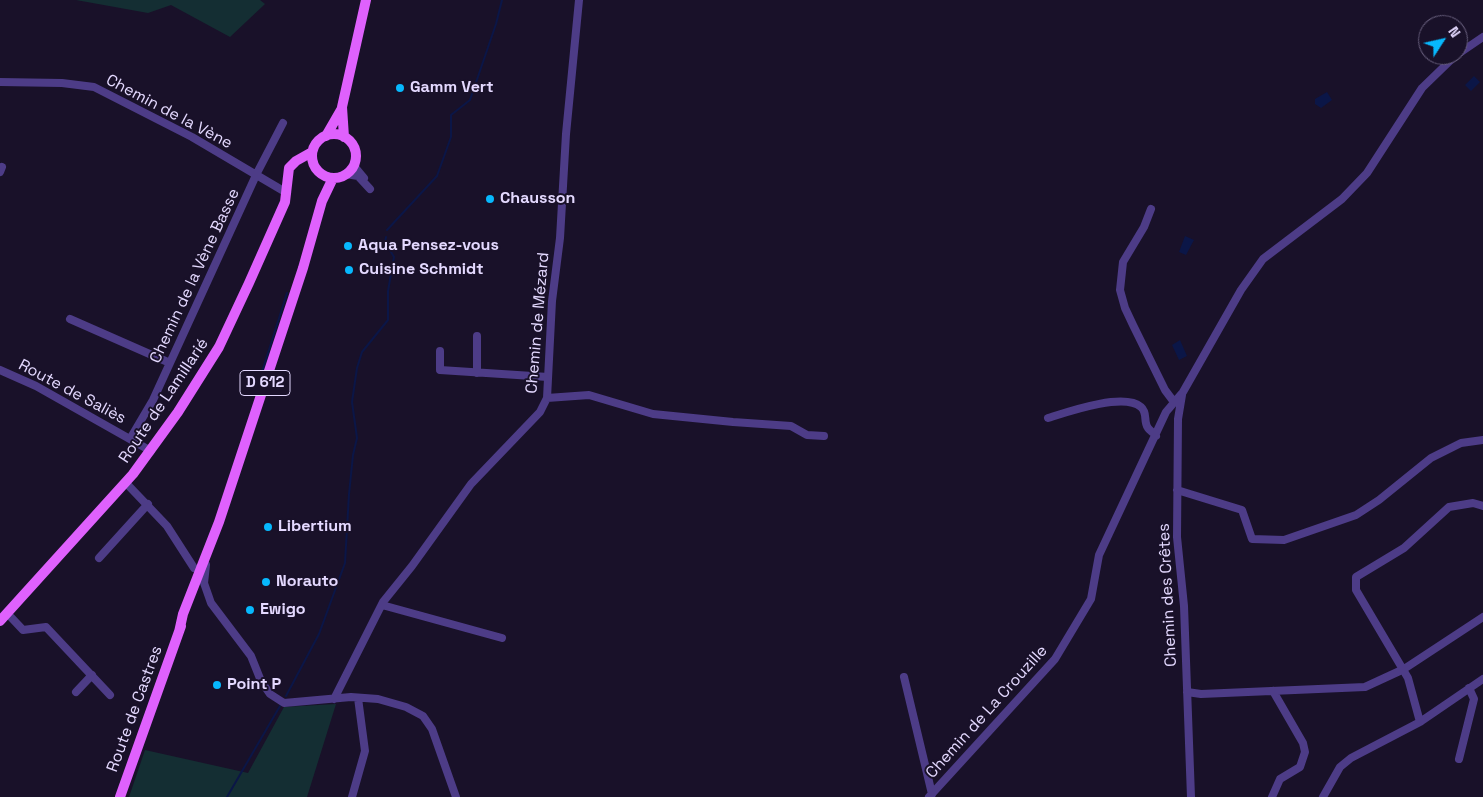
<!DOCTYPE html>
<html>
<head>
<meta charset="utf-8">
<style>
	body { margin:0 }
	#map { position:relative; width:1483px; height:797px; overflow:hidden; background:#191129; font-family:"Space Grotesk",sans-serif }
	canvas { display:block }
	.north { position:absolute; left:1418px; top:15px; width:50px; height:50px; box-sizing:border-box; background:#191129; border:1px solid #6a617f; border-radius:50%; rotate:55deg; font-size:14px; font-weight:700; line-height:20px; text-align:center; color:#e4d9ff }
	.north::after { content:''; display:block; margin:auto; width:18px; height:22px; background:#07b8fd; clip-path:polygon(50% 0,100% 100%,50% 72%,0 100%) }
</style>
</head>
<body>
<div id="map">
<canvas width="1483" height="797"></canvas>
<div class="north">N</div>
</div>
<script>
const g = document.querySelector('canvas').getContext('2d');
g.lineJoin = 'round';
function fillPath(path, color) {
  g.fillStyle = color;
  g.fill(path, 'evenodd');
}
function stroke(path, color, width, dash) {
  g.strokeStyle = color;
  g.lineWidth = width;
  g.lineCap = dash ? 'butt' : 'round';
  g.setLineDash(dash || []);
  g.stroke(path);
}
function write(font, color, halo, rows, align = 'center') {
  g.font = font + ' "Space Grotesk",sans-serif';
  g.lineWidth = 4;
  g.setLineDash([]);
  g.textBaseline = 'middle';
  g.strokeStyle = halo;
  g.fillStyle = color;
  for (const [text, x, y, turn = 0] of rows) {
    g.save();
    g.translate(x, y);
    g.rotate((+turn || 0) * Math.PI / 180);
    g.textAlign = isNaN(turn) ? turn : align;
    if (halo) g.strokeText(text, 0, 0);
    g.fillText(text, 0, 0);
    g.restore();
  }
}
fillPath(new Path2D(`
	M 76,0 L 260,0 L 265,4 L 230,37 L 171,5 L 148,13 Z
	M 336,704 L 307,797 L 129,797 L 145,750 L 248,773 L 284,707 Z`), '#142e33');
fillPath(new Path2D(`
	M 1474,76 L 1480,82 L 1471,91 L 1465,85 Z
	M 1327,92 L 1332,100 L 1321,108 L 1315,104 L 1315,99 Z
	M 1185,236 L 1194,240 L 1186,255 L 1179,252 Z
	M 1180,340 L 1187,356 L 1179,360 L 1172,345 Z`), '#0b1647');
stroke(new Path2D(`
	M 387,230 L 437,176 L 451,137 L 451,115 L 470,100 L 496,24 L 502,0
	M 255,394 L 287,293
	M 286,696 L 319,634 L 345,563 L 349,494 L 353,455 L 357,438 L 352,402 L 357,368 L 362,352 L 388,320 L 388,291 L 394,257 L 385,242 L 386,237
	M 227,797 L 280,706`), '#0b1647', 2);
stroke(new Path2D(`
	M 1458,54 L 1483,37
	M 0,82 L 62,83 L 94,87 L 192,137 L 287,193
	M 354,166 L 364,178
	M 0,172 L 2,167
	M 346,174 L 358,176 L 370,189
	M 1151,209 L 1144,227 L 1123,262 L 1120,290 L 1125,308 L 1133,325 L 1165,390 L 1174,402
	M 70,319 L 170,363
	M 440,351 L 440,370 L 548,377
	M 0,370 L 36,386 L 151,451
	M 477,373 L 477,336
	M 1182,395 L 1178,419 L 1177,537 L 1184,606 L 1191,797
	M 547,398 L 589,395 L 653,414 L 733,422 L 791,426 L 807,435 L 824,436
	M 1048,418 C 1067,412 1124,392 1141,407 C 1148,413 1143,421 1148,428 C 1150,431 1154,433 1156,436
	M 130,439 L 153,400 L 257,173 L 283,123
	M 126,483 L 167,526 L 194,568
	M 1177,490 L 1242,510 L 1252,539 L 1284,540 L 1356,515 L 1379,500 L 1431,458 L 1461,443 L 1483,440
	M 99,558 L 148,504
	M 206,565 L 204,583 L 211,603 L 251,656 L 261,681 L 270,694 L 284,703 L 351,697 L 378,699 L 406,707 L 423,716 L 432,729 L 456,797
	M 382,605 L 502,638
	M 7,613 L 23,630 L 46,627 L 110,695
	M 904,677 L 932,794
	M 76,692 L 92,675
	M 1187,692 L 1201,694 L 1365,687 L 1404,669 L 1483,617
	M 334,699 L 383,602 L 412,566 L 471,484 L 540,412 L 547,398 L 552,301 L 560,238 L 566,134 L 579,0
	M 1420,722 L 1408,678 L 1356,590 L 1356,577 L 1404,548 L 1449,507 L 1473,503 L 1483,506
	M 1459,759 L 1474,699 L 1469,688
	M 352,797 L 365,751 L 358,698
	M 929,797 L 1055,659 L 1091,599 L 1099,555 L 1166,412 L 1183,392 L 1241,290 L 1263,259 L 1342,199 L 1367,173 L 1422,88 L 1456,55
	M 1272,797 L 1280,779 L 1300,767 L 1305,752 L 1303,743 L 1273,691
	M 1323,797 L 1340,767 L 1351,758 L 1420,722 L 1483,679`), '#4d3c87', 8);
stroke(new Path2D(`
	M312 156a22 22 0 1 1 44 0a22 22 0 1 1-44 0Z
	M 326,136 L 341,110
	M 344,137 L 342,107 L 366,0
	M 0,621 L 133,474 L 178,412 L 219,347 L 249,283 L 285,202 L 289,168 L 296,161 L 312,152
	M 179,632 L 183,614 L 219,522 L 303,268 L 322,201 L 333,178
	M 120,797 L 181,626`), '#df61fd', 10);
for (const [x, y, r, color] of [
	[400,88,5,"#07b8fd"],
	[490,199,5,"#07b8fd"],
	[348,246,5,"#07b8fd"],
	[349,270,5,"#07b8fd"],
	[268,527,5,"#07b8fd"],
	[266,582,5,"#07b8fd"],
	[250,610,5,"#07b8fd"],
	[217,685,5,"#07b8fd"]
]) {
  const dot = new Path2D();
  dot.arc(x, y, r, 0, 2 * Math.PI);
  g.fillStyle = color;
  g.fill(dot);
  stroke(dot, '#191129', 2);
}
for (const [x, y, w] of [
	[265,383,50]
]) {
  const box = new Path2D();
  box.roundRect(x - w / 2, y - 12.5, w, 25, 4);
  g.fillStyle = '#191129';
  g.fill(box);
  stroke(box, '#e4d9ff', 1);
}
write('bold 15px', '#e4d9ff', null, [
	["D 612",265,383]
]);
write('bold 16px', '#e4d9ff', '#191129', [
	["Gamm Vert",410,88],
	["Chausson",500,199],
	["Aqua Pensez-vous",358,246],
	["Cuisine Schmidt",359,270],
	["Libertium",278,527],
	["Norauto",276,582],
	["Ewigo",260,610],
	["Point P",227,685]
], 'left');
write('16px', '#e4d9ff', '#191129', [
	["Chemin de la Vène",169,112,28],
	["Chemin de la Vène Basse",195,276,-65],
	["Chemin de Mézard",538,323,-85],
	["Route de Saliès",72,392,28],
	["Route de Lamillarié",164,401,-56],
	["Chemin des Crêtes",1168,595,-93],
	["Route de Castres",135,709,-70],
	["Chemin de La Crouzille",987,712,-48]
]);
</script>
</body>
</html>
